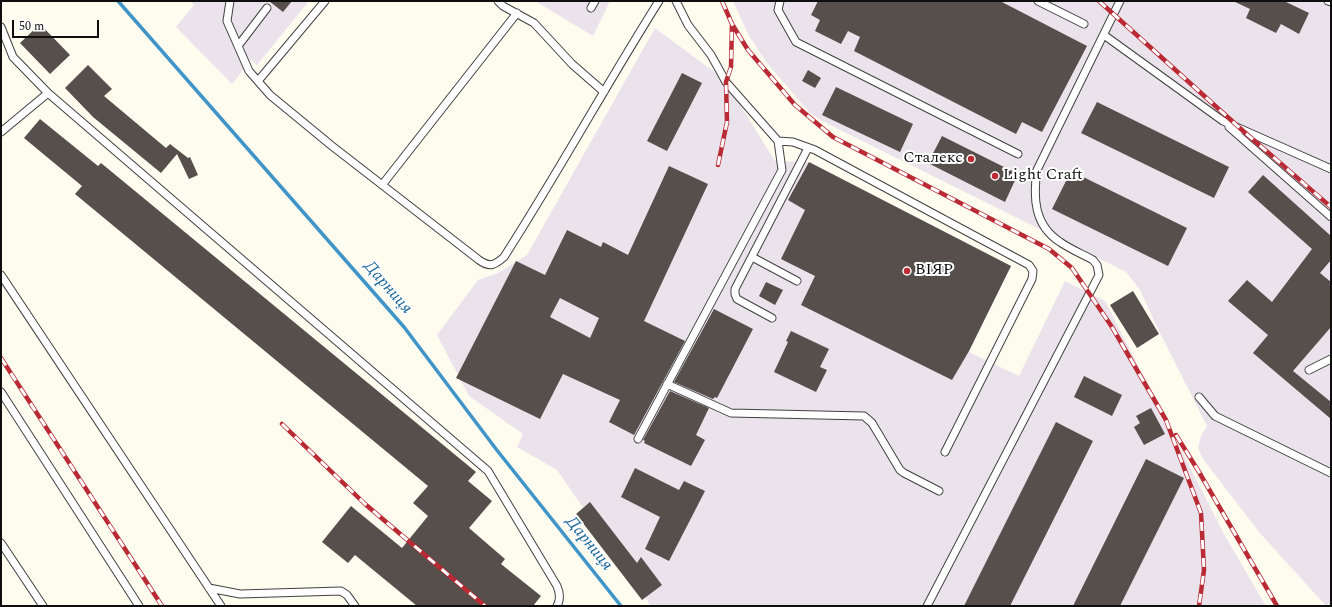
<!DOCTYPE html>
<html>
<head>
<meta charset="utf-8">
<style>
	body { margin:0 }
	#map { position:relative; width:1332px; height:607px; overflow:hidden; background:#fefbef; font-family:Spectral,serif }
	canvas { display:block }
	.frame { position:absolute; inset:0; border:2px solid #0e0e0e; pointer-events:none }
	.scale { position:absolute; left:12px; top:20px; width:87px; height:18px; box-sizing:border-box; border:2px solid #0e0e0e; border-top:0; padding-left:5px; font-size:12px; line-height:14px; white-space:nowrap; color:#0e0e0e; -webkit-text-stroke:3px #fff; paint-order:stroke }
</style>
</head>
<body>
<div id="map">
<canvas width="1332" height="607"></canvas>
<div class="frame"></div>
<div class="scale">50 m</div>
</div>
<script>
const g = document.querySelector('canvas').getContext('2d');
g.lineJoin = 'round';
function fillPath(path, color) {
  g.fillStyle = color;
  g.fill(path, 'evenodd');
}
function stroke(path, color, width, dash) {
  g.strokeStyle = color;
  g.lineWidth = width;
  g.lineCap = dash ? 'butt' : 'round';
  g.setLineDash(dash || []);
  g.stroke(path);
}
function write(font, color, halo, rows, align = 'center') {
  g.font = font + ' Spectral,serif';
  g.lineWidth = 4;
  g.setLineDash([]);
  g.textBaseline = 'middle';
  g.strokeStyle = halo;
  g.fillStyle = color;
  for (const [text, x, y, turn = 0] of rows) {
    g.save();
    g.translate(x, y);
    g.rotate((+turn || 0) * Math.PI / 180);
    g.textAlign = isNaN(turn) ? turn : align;
    if (halo) g.strokeText(text, 0, 0);
    g.fillText(text, 0, 0);
    g.restore();
  }
}
fillPath(new Path2D(`
	M 190,1 L 309,1 L 257,65 L 251,60 L 232,84 L 176,27 L 194,5 Z
	M 535,1 L 610,1 L 593,36 Z
	M 733,1 L 1331,1 L 1331,606 L 1326,606 L 1259,532 L 1203,459 L 1198,448 L 1201,436 L 1207,426 L 1157,327 L 1140,290 L 1126,272 L 822,121 L 810,113 L 766,62 L 748,34 Z
	M 655,28 L 724,79 L 775,161 L 809,162 L 1011,266 L 969,352 L 1019,376 L 1065,281 L 1105,301 L 1224,534 L 1266,606 L 651,606 L 557,470 L 517,447 L 523,434 L 469,396 L 437,335 L 478,280 L 498,273 L 527,255 Z`), '#ebe3ec');
stroke(new Path2D(`
	M 118,1 L 404,327 L 496,449 L 621,606`), '#3f94c8', 3.5);
fillPath(new Path2D(`
	M 269,1 L 292,1 L 283,12 Z
	M 818,1 L 1000,1 L 1087,46 L 1042,132 L 1022,122 L 1016,134 L 854,51 L 860,37 L 848,31 L 841,44 L 815,31 L 820,20 L 811,15 Z
	M 1233,1 L 1284,1 L 1309,13 L 1299,34 L 1281,24 L 1276,33 L 1246,18 L 1250,9 Z
	M 40,24 L 70,55 L 50,74 L 20,43 Z
	M 88,65 L 112,89 L 104,96 L 166,148 L 170,144 L 188,158 L 190,157 L 198,175 L 189,179 L 177,154 L 161,173 L 93,117 L 65,88 Z
	M 808,70 L 821,78 L 815,88 L 802,81 Z
	M 682,73 L 702,83 L 667,151 L 647,141 Z
	M 836,87 L 913,124 L 900,152 L 822,115 Z
	M 1097,102 L 1229,167 L 1214,198 L 1081,133 Z
	M 40,119 L 98,166 L 101,163 L 476,472 L 468,481 L 492,501 L 469,528 L 505,559 L 501,564 L 541,596 L 533,606 L 417,606 L 355,555 L 348,563 L 322,542 L 351,506 L 402,548 L 428,516 L 413,503 L 428,486 L 75,194 L 82,186 L 24,138 Z
	M 942,136 L 1018,174 L 1005,202 L 928,163 Z
	M 809,162 L 1011,266 L 969,351 L 952,380 L 801,305 L 815,276 L 781,259 L 805,210 L 788,200 Z
	M 669,166 L 708,184 L 644,321 L 685,341 L 634,435 L 609,422 L 620,400 L 563,374 L 540,419 L 456,378 L 516,261 L 545,275 L 567,230 L 601,247 L 603,242 L 628,255 ZM 560,298 L 599,318 L 590,338 L 550,317 Z
	M 1071,171 L 1187,228 L 1168,266 L 1052,209 Z
	M 1263,175 L 1331,236 L 1331,260 L 1320,273 L 1331,282 L 1331,327 L 1293,371 L 1331,402 L 1331,419 L 1253,353 L 1268,335 L 1228,301 L 1247,280 L 1272,302 L 1312,249 L 1248,192 Z
	M 766,282 L 783,290 L 775,305 L 759,296 Z
	M 1133,291 L 1159,334 L 1137,348 L 1110,305 Z
	M 714,309 L 753,329 L 717,398 L 715,397 L 713,399 L 674,382 Z
	M 791,331 L 829,349 L 820,367 L 827,370 L 816,392 L 774,372 L 788,342 L 786,341 Z
	M 1084,376 L 1122,395 L 1112,416 L 1074,397 Z
	M 670,391 L 709,408 L 696,435 L 705,440 L 691,466 L 644,443 L 645,441 L 643,440 Z
	M 1151,408 L 1165,434 L 1144,445 L 1134,427 L 1140,423 L 1136,416 Z
	M 1056,422 L 1093,441 L 1010,606 L 964,606 Z
	M 1146,459 L 1184,478 L 1120,606 L 1073,606 Z
	M 635,468 L 679,490 L 684,481 L 705,491 L 669,561 L 645,549 L 660,517 L 621,497 Z
	M 590,502 L 637,563 L 641,557 L 662,585 L 642,600 L 576,514 Z`), '#564f4b');
const service = new Path2D(`
	M 230,1 L 227,21 L 249,71 L 270,95 L 332,146 L 479,260 C 490,268 495,265 504,257 C 558,173 606,85 659,1
	M 498,1 L 503,6 L 534,23 L 572,64 L 604,92
	M 676,1 L 688,25 L 711,55 L 726,82 L 778,141 L 793,142 L 815,150 L 1029,265 L 1033,271 L 1032,279 L 945,452
	M 780,1 L 778,10 L 796,42 L 1018,154
	M 1038,1 L 1084,24
	M 1328,1 L 1331,2
	M 591,8 L 595,1
	M 1,27 L 13,57 L 48,93
	M 1104,35 L 1223,121 L 1331,169
	M 238,46 L 267,8
	M 258,81 L 325,1
	M 1229,127 L 1331,217
	M 1,132 L 48,93 L 488,471 L 557,586 C 560,593 561,599 557,606
	M 382,185 L 517,13
	M 752,257 L 797,281
	M 1,275 L 221,606
	M 772,318 L 737,299 L 735,294 L 735,289 L 808,148
	M 1309,370 L 1331,359
	M 667,384 L 731,413 L 864,416 L 872,423 L 900,470 L 904,473 L 939,491
	M 1,392 L 139,606
	M 1199,397 L 1215,416 L 1331,473
	M 638,439 L 782,170 L 778,141
	M 1,543 L 43,606
	M 209,588 L 240,594 L 341,591 L 347,595 L 355,606
	M 927,606 L 1099,275 L 1097,265 L 1093,260 C 1082,254 1070,249 1060,242 C 1034,225 1033,198 1037,170 L 1120,1`);
stroke(service, '#414141', 9);
stroke(service, '#fff', 7);
const rail = new Path2D(`
	M 722,1 L 732,24 L 748,50 L 795,105 L 833,137 L 1049,249 L 1072,268 L 1112,327 L 1166,420 L 1201,513 L 1204,570 L 1199,606
	M 1099,1 L 1242,130 L 1331,207
	M 718,165 L 727,122 L 726,82 L 731,67 L 732,24
	M 1,358 L 162,606
	M 282,424 L 365,504 L 485,606
	M 1176,435 L 1199,472 L 1277,606`);
stroke(rail, '#b92a34', 4.5);
stroke(rail, '#fff', 3, [9]);
for (const [x, y, r, color] of [
	[971,159,4,"#b92a34"],
	[995,176,4,"#b92a34"],
	[907,271,4,"#b92a34"]
]) {
  const dot = new Path2D();
  dot.arc(x, y, r, 0, 2 * Math.PI);
  g.fillStyle = color;
  g.fill(dot);
  stroke(dot, '#fff', 1.5);
}
write('16px', '#0e0e0e', '#fff', [
	["Сталекс",963,159,"right"],
	["Light Craft",1003,176],
	["ВІЯР",915,271]
], 'left');
write('italic 17px', '#1b669b', '#fff', [
	["Дарниця",387,288,49],
	["Дарниця",588,544,51]
]);
</script>
</body>
</html>
